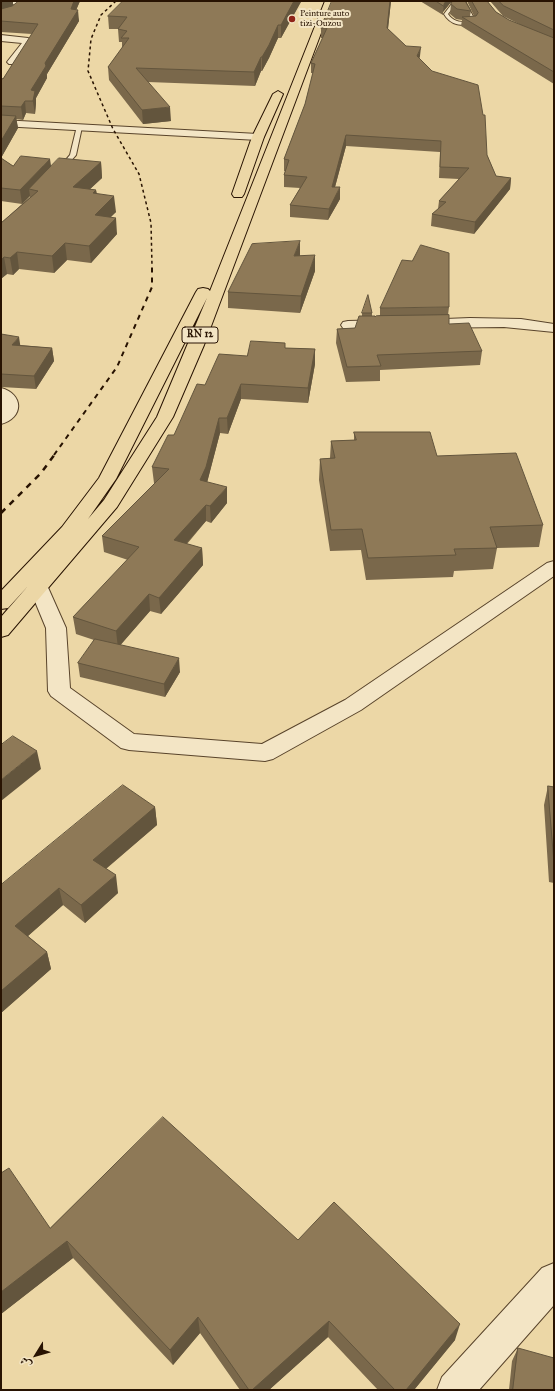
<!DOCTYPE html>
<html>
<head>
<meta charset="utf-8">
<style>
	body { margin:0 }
	#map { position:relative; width:555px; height:1391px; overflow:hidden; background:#ecd7a6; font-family:"IM FELL Great Primer",Amiri,serif }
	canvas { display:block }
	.frame { position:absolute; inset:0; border:2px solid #281302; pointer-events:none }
	.north { position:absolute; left:16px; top:1335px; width:40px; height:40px; -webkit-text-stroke:3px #f3e5c5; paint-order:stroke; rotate:233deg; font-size:11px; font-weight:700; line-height:16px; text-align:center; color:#281302 }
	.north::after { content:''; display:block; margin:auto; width:14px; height:18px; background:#281302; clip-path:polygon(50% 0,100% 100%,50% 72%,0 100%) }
</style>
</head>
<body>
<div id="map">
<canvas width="555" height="1391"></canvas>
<div class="frame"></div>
<div class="north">ش</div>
</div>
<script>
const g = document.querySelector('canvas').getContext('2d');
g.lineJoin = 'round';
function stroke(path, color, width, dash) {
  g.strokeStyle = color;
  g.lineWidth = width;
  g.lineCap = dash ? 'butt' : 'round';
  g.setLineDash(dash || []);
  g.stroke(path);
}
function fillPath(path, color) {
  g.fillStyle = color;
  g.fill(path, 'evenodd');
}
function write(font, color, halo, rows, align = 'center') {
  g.font = font + ' "IM FELL Great Primer",serif';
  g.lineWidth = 4;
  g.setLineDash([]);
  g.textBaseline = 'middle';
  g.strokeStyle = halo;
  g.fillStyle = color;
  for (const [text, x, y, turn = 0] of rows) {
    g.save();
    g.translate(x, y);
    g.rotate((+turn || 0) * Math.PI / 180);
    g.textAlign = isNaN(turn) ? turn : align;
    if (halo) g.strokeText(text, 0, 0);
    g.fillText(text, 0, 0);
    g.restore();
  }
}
const service = new Path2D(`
	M 454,1 L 458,1 L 448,14 C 454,23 462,22 472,22 L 461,1 L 465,1 L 476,22 L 475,24 C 462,26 451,26 444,14 Z
	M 77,126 L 82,127 L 76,155 L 63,170 L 59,170 L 59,168 L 70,155 Z`);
const minor = new Path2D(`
	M 5,1 L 26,1 L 28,3 L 13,16 L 1,19 L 1,13 L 7,12 L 17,5 L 6,3 Z
	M 1,35 L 28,38 L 33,41 L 15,64 L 9,64 L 7,62 L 22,43 L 1,41 Z
	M 1,120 L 258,134 L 264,137 L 258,140 L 1,126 Z
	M 470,318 L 521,319 L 554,324 L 554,332 L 504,327 L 420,328 L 415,327 L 413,324 L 415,321 L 420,320 Z
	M 387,320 L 392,321 L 394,324 L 392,327 L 348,329 L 343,328 L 341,325 L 343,322 L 348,321 Z
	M 1,388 C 24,394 24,418 1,424 Z
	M 554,561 L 554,576 L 361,710 L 273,759 L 265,761 L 129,750 L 121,748 L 51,696 L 48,691 L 46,628 L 29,587 L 32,583 L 39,581 L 46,583 L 66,628 L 70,688 L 134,734 L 262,744 L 345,700 L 547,563 Z
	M 554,1263 L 554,1305 L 479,1390 L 437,1390 L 442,1377 L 542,1268 Z`);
const trunk = new Path2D(`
	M 325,1 L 333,1 L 204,345 L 173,417 L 117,507 L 8,635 L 1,637 L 1,617 L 28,586 L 8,608 L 1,609 L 1,591 L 62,527 L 99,478 L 196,292 L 198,289 L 203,288 L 208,289 L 210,291 ZM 207,298 L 157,417 L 104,500 L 88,519 L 116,479 Z
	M 278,91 L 283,94 L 264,137 L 244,194 L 242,197 L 234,197 L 232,194 L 252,137 L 273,94 Z`);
stroke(service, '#59442b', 2);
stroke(minor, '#59442b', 2);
stroke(trunk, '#281302', 2);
fillPath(service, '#f3e5c5');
fillPath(minor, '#f3e5c5');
fillPath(trunk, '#ecd7a6');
stroke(new Path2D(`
	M 116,1 L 101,15 L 91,39 L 88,71 L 113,129 L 139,174 L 151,223 L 152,266`), '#281302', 1.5, [3, 3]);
stroke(new Path2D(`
	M 54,455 L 117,367 L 152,287 L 152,265`), '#281302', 2, [5, 5]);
stroke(new Path2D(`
	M 1,513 L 41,473 L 55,454`), '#281302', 2.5, [6, 6]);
fillPath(new Path2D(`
	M 1,1 L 13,1 L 13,6 L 80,1 L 76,10 L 79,21 L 47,74 L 47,78 L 36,98 L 36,103 L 35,114 L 26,113 L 23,120 L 16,119 L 18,128 L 1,158 L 1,78 L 3,79 L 32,34 L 1,32 Z
	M 123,1 L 301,1 L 281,38 L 278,38 L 269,58 L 262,71 L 261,71 L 255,86 L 148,82 L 171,121 L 143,124 L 109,80 L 108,67 L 122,48 L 122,42 L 119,42 L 118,29 L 109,29 L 108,16 Z
	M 391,1 L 388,29 L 406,46 L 420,56 L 419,59 L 487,155 L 496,176 L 511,178 L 510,189 L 474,234 L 431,226 L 432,214 L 438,209 L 439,201 L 459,179 L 439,178 L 440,152 L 346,146 L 335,187 L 340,199 L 328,220 L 290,217 L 290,205 L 300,188 L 284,187 L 284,175 L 285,171 L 284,171 L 284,159 L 305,104 L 313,73 L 311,73 L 311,63 L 323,38 L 321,38 L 321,28 Z
	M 420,1 L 452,1 L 443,12 L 443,15 Z
	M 467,1 L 487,1 L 496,12 L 509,20 L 521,25 L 503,16 L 490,1 L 554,1 L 554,84 L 461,26 L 462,20 L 456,19 L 450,14 L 451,4 L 471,11 L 470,16 L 474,16 Z
	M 1,158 L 13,166 L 51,166 L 101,162 L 102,178 L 90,189 L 96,190 L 97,194 L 116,212 L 110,217 L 117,234 L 91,263 L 67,260 L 54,273 L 19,269 L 13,275 L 7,274 L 2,278 L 1,278 L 1,223 L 30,197 L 30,196 L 22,204 L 1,201 Z
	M 300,256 L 315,271 L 300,313 L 228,308 L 228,292 Z
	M 449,307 L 448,315 L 449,324 L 482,351 L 480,365 L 380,370 L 380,381 L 346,382 L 336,343 L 337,329 L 355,328 L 362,316 L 362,313 L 372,313 L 372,316 L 375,317 L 380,315 L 380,308 Z
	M 1,334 L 20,345 L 52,348 L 54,361 L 36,389 L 1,387 Z
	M 285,343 L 285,348 L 315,349 L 315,364 L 308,403 L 241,399 L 228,434 L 220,433 L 207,482 L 227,503 L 211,523 L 206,521 L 187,544 L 202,548 L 203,565 L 161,614 L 150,611 L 120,645 L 180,672 L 165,697 L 80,677 L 78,663 L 94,640 L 76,634 L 73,617 L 128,560 L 104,552 L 102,536 L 155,483 L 154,483 L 152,467 L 174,435 L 205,385 L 247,356 Z
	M 354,432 L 437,456 L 543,525 L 539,547 L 497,548 L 493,569 L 454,571 L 453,577 L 366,580 L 361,550 L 330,551 L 319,480 L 320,459 L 330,458 L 331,441 L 354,440 Z
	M 548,786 L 554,787 L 554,883 L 549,882 L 544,805 Z
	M 155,807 L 157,825 L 106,869 L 118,893 L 85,923 L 63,905 L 28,936 L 47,952 L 51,969 L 1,1013 L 1,885 Z
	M 1,1173 L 50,1228 L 298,1240 L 455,1340 L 414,1390 L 378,1390 L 328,1337 L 269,1390 L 240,1390 L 200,1333 L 173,1365 L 73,1258 L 1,1314 Z
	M 518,1348 L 554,1390 L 509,1390 L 512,1361 Z`), '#7a684b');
fillPath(new Path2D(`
	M 1,1 L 13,1 L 13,6 L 1,12 Z
	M 74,1 L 80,1 L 72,20 L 78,10 L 79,21 L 47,74 L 45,63 Z
	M 294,1 L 301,1 L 301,2 L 281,38 L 281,25 Z
	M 390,1 L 391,1 L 387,37 L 387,28 Z
	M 446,1 L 452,1 L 443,12 L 444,4 Z
	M 278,25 L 278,38 L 269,58 L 262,71 L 262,57 Z
	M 421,47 L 420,56 L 416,66 L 417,56 Z
	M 261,57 L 261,71 L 255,86 L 254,72 Z
	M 46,66 L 47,78 L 36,98 L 36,103 L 35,114 L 31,90 Z
	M 25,101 L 26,113 L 23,120 L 21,107 Z
	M 170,107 L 171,121 L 143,124 L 142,110 Z
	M 16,116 L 18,128 L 1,158 L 1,141 Z
	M 346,135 L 346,146 L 332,198 L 332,187 Z
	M 50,159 L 52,172 L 29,189 L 30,196 L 22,204 L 20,190 Z
	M 101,162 L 102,178 L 75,203 L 73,187 Z
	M 511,178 L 510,189 L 474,234 L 475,222 Z
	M 340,187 L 340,199 L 328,220 L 329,209 Z
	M 96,190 L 98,206 L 93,193 Z
	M 114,196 L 116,212 L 96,232 L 95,215 Z
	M 116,218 L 117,234 L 91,263 L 89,246 Z
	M 300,241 L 300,256 L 294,256 Z
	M 65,243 L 67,260 L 54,273 L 52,256 Z
	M 17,252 L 19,269 L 13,275 L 10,258 Z
	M 315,255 L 315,271 L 300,313 L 301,296 Z
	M 4,257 L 7,274 L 2,278 L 1,270 L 1,260 Z
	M 19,337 L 21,350 L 12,345 Z
	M 52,348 L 54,361 L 36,389 L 34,376 Z
	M 315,349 L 315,364 L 308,403 L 308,388 Z
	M 241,384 L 241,399 L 228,434 L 227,418 Z
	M 219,418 L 220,433 L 207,483 L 200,480 Z
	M 227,487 L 227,503 L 211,523 L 210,506 Z
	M 206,505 L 206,521 L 175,556 L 174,540 Z
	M 202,548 L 203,565 L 161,614 L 159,598 Z
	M 149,594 L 150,611 L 118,648 L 116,631 Z
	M 179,658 L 180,672 L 165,697 L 164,684 Z
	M 37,751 L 41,769 L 1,801 L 1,780 Z
	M 155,807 L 157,825 L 96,877 L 93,860 Z
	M 116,875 L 118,893 L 85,923 L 81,905 Z
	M 59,888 L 63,905 L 20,943 L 15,926 Z
	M 47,952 L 51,969 L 1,1013 L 1,991 Z
	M 67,1241 L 73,1258 L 1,1314 L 1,1292 Z
	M 198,1317 L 200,1333 L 173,1365 L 170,1350 Z
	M 329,1321 L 328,1337 L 269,1390 L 252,1390 Z
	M 460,1324 L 455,1340 L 414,1390 L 406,1390 Z`), '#63553d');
const building = new Path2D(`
	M 19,1 L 74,1 L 71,9 L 78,10 L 45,63 L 46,66 L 31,90 L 35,91 L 33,101 L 25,101 L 21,107 L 1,106 L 1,78 L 3,79 L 38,24 L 1,21 L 1,9 L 12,6 Z
	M 123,1 L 294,1 L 281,25 L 278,25 L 269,45 L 262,57 L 261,57 L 254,72 L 136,68 L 170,107 L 142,110 L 108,67 L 129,38 L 121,38 L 127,31 L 118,29 L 127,17 L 108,16 Z
	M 332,1 L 390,1 L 387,28 L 406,46 L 421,47 L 417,56 L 432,71 L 478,85 L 483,115 L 485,115 L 487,155 L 496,176 L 511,178 L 475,222 L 432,214 L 446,202 L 439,201 L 469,168 L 440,167 L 441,141 L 346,135 L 332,187 L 340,187 L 329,209 L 290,205 L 307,177 L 284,175 L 289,160 L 284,159 L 305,104 L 315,64 L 311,63 L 327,28 L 321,28 Z
	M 436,1 L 446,1 L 444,4 L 444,6 Z
	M 453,1 L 465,1 L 471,11 L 457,9 L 451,4 Z
	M 472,1 L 487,1 L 496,12 L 509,20 L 554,38 L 554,72 L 462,17 L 476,16 L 478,13 Z
	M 499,1 L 554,1 L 554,30 L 504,6 Z
	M 1,115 L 16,116 L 1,141 Z
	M 21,156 L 50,159 L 20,190 L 1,188 L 1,158 L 13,166 Z
	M 59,158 L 101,162 L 73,187 L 96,190 L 93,193 L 114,196 L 95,215 L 116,218 L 89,246 L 65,243 L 52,256 L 17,252 L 10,258 L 4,257 L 1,260 L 1,223 L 38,191 L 29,189 Z
	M 300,241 L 294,256 L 315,255 L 301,296 L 228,292 L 252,244 Z
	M 421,245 L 449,253 L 449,307 L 380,308 L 402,260 L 412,261 Z
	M 368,295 L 372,313 L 362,313 Z
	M 449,315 L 449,324 L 469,323 L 482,351 L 377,355 L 381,366 L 347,367 L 337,329 L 355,328 L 359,316 L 375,316 L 375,317 L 376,316 Z
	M 1,334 L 19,337 L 12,345 L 52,348 L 34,376 L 1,374 Z
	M 251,341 L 285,343 L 285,348 L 315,349 L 308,388 L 241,384 L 227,418 L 219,418 L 206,467 L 200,480 L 227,487 L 210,506 L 206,505 L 174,540 L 202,548 L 159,598 L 149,594 L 116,631 L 73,617 L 139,547 L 102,536 L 169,469 L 152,467 L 168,435 L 174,435 L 197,384 L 205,385 L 219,354 L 247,356 Z
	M 354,432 L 430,432 L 437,456 L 516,453 L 543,525 L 490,527 L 497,548 L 454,549 L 456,555 L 368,558 L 362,529 L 331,530 L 320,459 L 335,458 L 331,441 L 356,440 Z
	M 95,639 L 179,658 L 164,684 L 78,663 Z
	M 13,736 L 37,751 L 1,780 L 1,745 Z
	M 123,785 L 155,807 L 93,860 L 116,875 L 81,905 L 59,888 L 15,926 L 47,952 L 1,991 L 1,885 Z
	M 548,786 L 554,787 L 554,863 Z
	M 163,1117 L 298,1240 L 334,1202 L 460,1324 L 406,1390 L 395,1390 L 329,1321 L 252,1390 L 249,1390 L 198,1317 L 170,1350 L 67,1241 L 1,1292 L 1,1173 L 9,1168 L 50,1228 Z
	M 518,1348 L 554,1358 L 554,1390 L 513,1390 Z`);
fillPath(building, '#8e7957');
stroke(building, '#63553d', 1);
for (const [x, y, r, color] of [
	[292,19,4,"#8f2418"]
]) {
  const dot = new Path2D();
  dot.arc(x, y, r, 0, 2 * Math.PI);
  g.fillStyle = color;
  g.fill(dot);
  stroke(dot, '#f3e5c5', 1.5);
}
write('9px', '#281302', '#f3e5c5', [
	["Peinture auto",300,14],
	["tizi-Ouzou",300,24]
], 'left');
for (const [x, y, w] of [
	[200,335,36]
]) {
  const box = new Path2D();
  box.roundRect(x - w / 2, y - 8, w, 16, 3);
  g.fillStyle = '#f3e5c5';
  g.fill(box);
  stroke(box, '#281302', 1);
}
write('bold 10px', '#281302', null, [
	["RN 12",200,335]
]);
</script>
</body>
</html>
